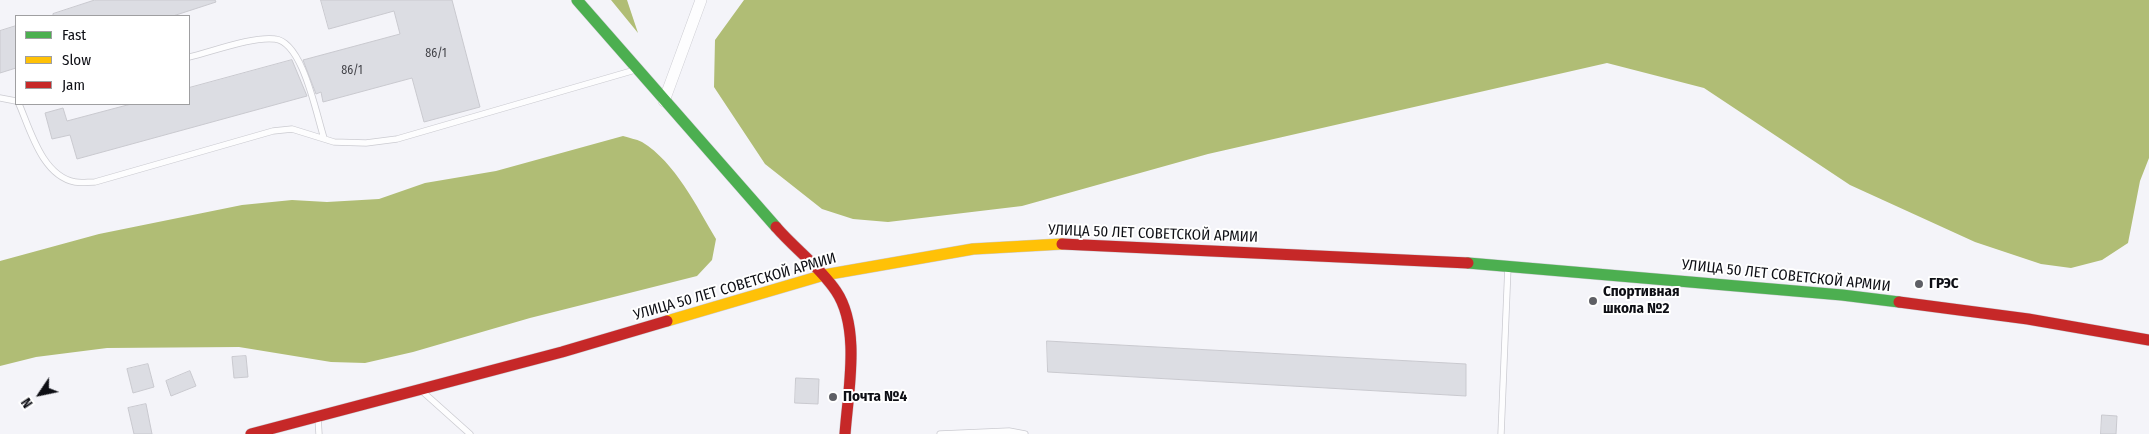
<!DOCTYPE html>
<html>
<head>
<meta charset="utf-8">
<style>
	body { margin:0 }
	#map { position:relative; width:2149px; height:434px; overflow:hidden; background:#f4f4f9; font-family:"Fira Sans Condensed",sans-serif }
	canvas { display:block }
	.legend { position:absolute; left:15px; top:15px; width:175px; height:90px; box-sizing:border-box; background:#fff; border:1px solid #9f9fa1; margin:0; padding:6px 9px; list-style:none; font-size:15px; color:#0e0f15 }
	.legend li { display:flex; align-items:center; gap:10px; height:25px }
	.legend b { width:25px; border:1px solid #9f9fa1 }
	.north { position:absolute; left:15px; top:369px; width:50px; height:50px; -webkit-text-stroke:4px #fff; paint-order:stroke; rotate:236deg; font-size:14px; font-weight:700; line-height:20px; text-align:center; color:#0e0f15 }
	.north::after { content:''; display:block; margin:auto; width:18px; height:22px; background:#0e0f15; clip-path:polygon(50% 0,100% 100%,50% 72%,0 100%) }
</style>
</head>
<body>
<div id="map">
<canvas width="2149" height="434"></canvas>
<ul class="legend">
<li><b style="height:6px;background:#4caf50"></b>Fast</li>
<li><b style="height:6px;background:#ffc107"></b>Slow</li>
<li><b style="height:6px;background:#c62828"></b>Jam</li>
</ul>
<div class="north">N</div>
</div>
<script>
const g = document.querySelector('canvas').getContext('2d');
g.lineJoin = 'round';
function fillPath(path, color) {
  g.fillStyle = color;
  g.fill(path, 'evenodd');
}
function stroke(path, color, width, dash) {
  g.strokeStyle = color;
  g.lineWidth = width;
  g.lineCap = dash ? 'butt' : 'round';
  g.setLineDash(dash || []);
  g.stroke(path);
}
function write(font, color, halo, rows, align = 'center') {
  g.font = font + ' "Fira Sans Condensed",sans-serif';
  g.lineWidth = 4;
  g.setLineDash([]);
  g.textBaseline = 'middle';
  g.strokeStyle = halo;
  g.fillStyle = color;
  for (const [text, x, y, turn = 0] of rows) {
    g.save();
    g.translate(x, y);
    g.rotate((+turn || 0) * Math.PI / 180);
    g.textAlign = isNaN(turn) ? turn : align;
    if (halo) g.strokeText(text, 0, 0);
    g.fillText(text, 0, 0);
    g.restore();
  }
}
fillPath(new Path2D(`
	M 611,0 L 627,0 L 638,33 Z
	M 744,0 L 2149,0 L 2149,158 L 2140,181 L 2128,243 L 2102,260 L 2071,268 L 2041,264 L 1975,242 L 1850,185 L 1704,88 L 1607,63 L 1208,154 L 1022,206 L 888,222 L 853,219 L 822,209 L 765,164 L 714,87 L 715,40 Z
	M 623,136 C 629,138 636,139 642,142 C 675,162 697,207 716,239 L 712,260 L 697,276 L 530,318 L 413,352 L 365,363 L 331,362 L 239,347 L 107,348 L 36,357 L 0,366 L 0,261 L 99,234 L 242,205 L 292,200 L 327,202 L 379,199 L 425,183 L 496,171 Z`), '#b0bd75');
const building = new Path2D(`
	M 95,0 L 215,0 L 216,2 L 173,16 L 53,16 L 53,14 Z
	M 321,0 L 452,0 L 480,107 L 424,122 L 412,78 L 323,102 L 321,92 L 316,94 L 303,60 L 400,34 L 394,11 L 329,29 Z
	M 16,26 L 16,68 L 0,73 L 0,31 Z
	M 292,60 L 307,96 L 77,159 L 70,135 L 52,139 L 45,113 L 63,108 L 67,121 L 131,104 L 189,104 L 189,88 Z
	M 1047,341 L 1466,364 L 1466,396 L 1048,372 Z
	M 246,356 L 248,377 L 234,378 L 232,357 Z
	M 148,364 L 154,387 L 133,393 L 127,369 Z
	M 190,371 L 196,386 L 171,396 L 166,381 Z
	M 796,378 L 819,379 L 818,404 L 795,403 Z
	M 146,404 L 152,434 L 134,434 L 128,408 Z
	M 2102,415 L 2117,416 L 2116,434 L 2101,434 Z`);
fillPath(building, '#dcdde3');
stroke(building, '#c9c9cf', 1);
const lane = new Path2D(`
	M 189,57 C 211,52 253,36 275,39 C 303,42 316,114 324,138
	M 0,98 L 16,101
	M 19,104 C 30,129 42,176 75,182 C 81,183 88,182 95,182 L 273,131 L 292,129 L 334,142 L 366,143 L 397,139 L 635,70
	M 423,392 L 470,434
	M 318,418 L 319,434
	M 940,434 L 1009,431 L 1025,434
	M 1501,434 L 1508,266`);
const street = new Path2D(`
	M 664,101 L 701,0`);
const fast = new Path2D(`
	M 577,0 L 776,227
	M 1468,263 L 1842,295 L 1899,302`);
const slow = new Path2D(`
	M 667,321 L 824,275 L 973,249 L 1062,244`);
const jam = new Path2D(`
	M 776,227 C 795,249 820,267 836,291 C 861,328 848,391 845,434
	M 1062,244 L 1468,263
	M 1899,302 L 2028,319 L 2149,340
	M 251,434 L 562,352 L 667,321`);
stroke(lane, '#cbcbd1', 7);
stroke(street, '#cbcbd1', 12);
stroke(fast, '#cbcbd1', 12);
stroke(slow, '#cbcbd1', 12);
stroke(jam, '#cbcbd1', 12);
stroke(lane, '#fdfdfe', 5.5);
stroke(street, '#fdfdfe', 11);
stroke(fast, '#4caf50', 11);
stroke(slow, '#ffc107', 11);
stroke(jam, '#c62828', 11);
for (const [x, y, r, color] of [
	[1919,284,5,"#5e5f65"],
	[1593,301,5,"#5e5f65"],
	[833,397,5,"#5e5f65"]
]) {
  const dot = new Path2D();
  dot.arc(x, y, r, 0, 2 * Math.PI);
  g.fillStyle = color;
  g.fill(dot);
  stroke(dot, '#fff', 2);
}
write('12px', '#424248', null, [
	["86/1",436,54],
	["86/1",352,71]
]);
write('15px', '#0e0f15', '#fff', [
	["УЛИЦА 50 ЛЕТ СОВЕТСКОЙ АРМИИ",1153,234,2],
	["УЛИЦА 50 ЛЕТ СОВЕТСКОЙ АРМИИ",1786,276,6],
	["УЛИЦА 50 ЛЕТ СОВЕТСКОЙ АРМИИ",735,287,-16]
]);
write('bold 15px', '#0e0f15', '#fff', [
	["ГРЭС",1929,284],
	["Спортивная",1603,292],
	["школа №2",1603,309],
	["Почта №4",843,397]
], 'left');
</script>
</body>
</html>
